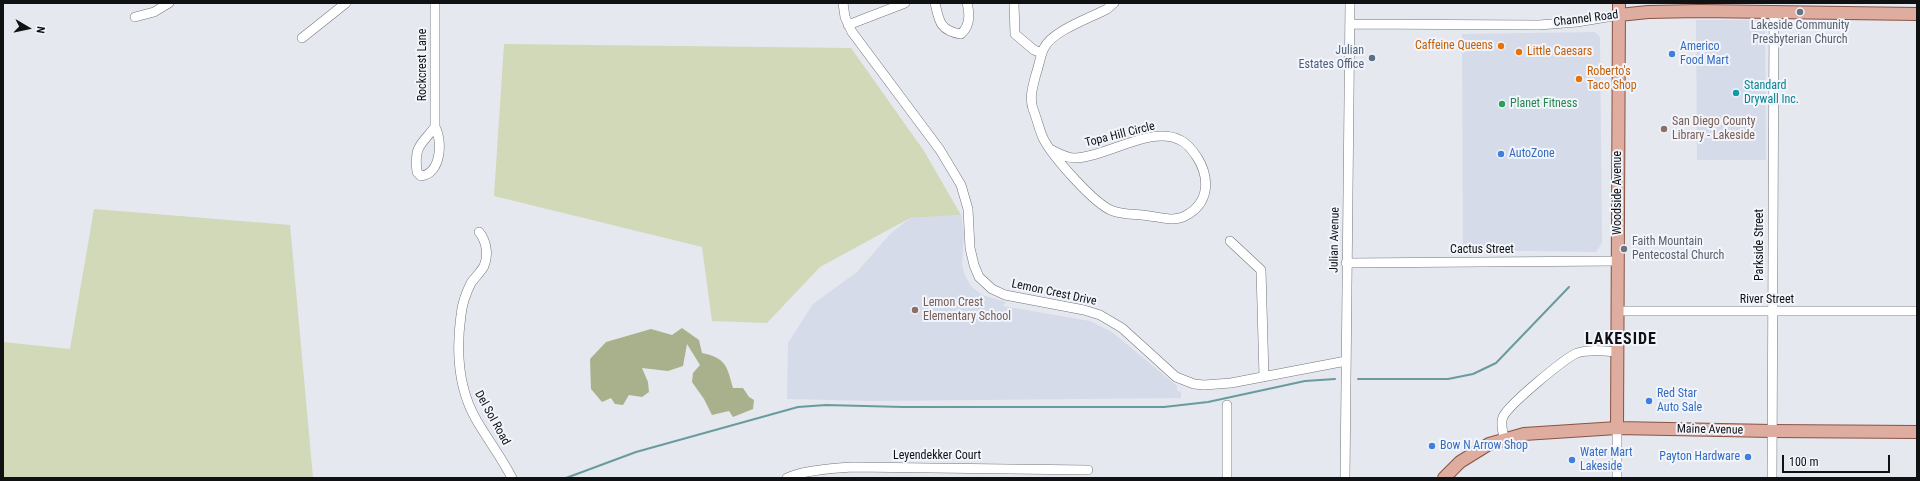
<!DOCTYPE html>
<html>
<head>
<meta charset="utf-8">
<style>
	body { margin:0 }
	#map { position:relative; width:1920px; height:481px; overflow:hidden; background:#e5e8ef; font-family:"Roboto Condensed",sans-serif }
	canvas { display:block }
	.frame { position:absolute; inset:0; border:4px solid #101113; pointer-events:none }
	.north { position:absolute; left:8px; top:8px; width:40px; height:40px; -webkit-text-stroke:3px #f2f5fc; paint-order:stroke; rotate:99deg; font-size:11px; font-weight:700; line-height:16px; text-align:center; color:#101113 }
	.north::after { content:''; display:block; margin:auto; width:14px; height:18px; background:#101113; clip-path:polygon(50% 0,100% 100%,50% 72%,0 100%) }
	.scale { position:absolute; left:1782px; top:455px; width:108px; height:18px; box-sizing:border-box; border:2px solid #101113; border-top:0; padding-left:5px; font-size:12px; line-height:14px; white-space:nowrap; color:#101113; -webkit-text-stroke:3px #f2f5fc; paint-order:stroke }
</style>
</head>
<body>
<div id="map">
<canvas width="1920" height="481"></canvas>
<div class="frame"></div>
<div class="north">N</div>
<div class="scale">100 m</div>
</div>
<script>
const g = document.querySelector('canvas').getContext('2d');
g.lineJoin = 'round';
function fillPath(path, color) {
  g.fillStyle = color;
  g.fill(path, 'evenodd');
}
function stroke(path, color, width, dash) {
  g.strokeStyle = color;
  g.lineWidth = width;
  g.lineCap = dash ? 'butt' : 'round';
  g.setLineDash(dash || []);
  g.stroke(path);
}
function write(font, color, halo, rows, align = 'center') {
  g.font = font + ' "Roboto Condensed",sans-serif';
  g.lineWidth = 4;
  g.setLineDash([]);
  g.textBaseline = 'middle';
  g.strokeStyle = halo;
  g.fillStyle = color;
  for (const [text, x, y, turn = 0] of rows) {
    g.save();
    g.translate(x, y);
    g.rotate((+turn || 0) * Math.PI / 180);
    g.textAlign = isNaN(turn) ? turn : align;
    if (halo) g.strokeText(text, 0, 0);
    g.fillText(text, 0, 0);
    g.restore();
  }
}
fillPath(new Path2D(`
	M 1696,20 L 1765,20 L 1766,160 L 1697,160 Z
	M 1595,32 L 1600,37 L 1602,243 L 1596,252 L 1463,250 L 1462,34 Z
	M 961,215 L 964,232 L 962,264 L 965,276 L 971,286 L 982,295 L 1006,302 L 1003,306 L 1090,321 L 1112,332 L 1177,386 L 1177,391 L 1181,392 L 1181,398 L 874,401 L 787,399 L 788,343 L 813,304 L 857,272 L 890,234 L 910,218 Z`), '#d5dbe9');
fillPath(new Path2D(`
	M 504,44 L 851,48 L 924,151 L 961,215 L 910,218 L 820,267 L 767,323 L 712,321 L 702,247 L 494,196 Z
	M 94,209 L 290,225 L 313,478 L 3,478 L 3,342 L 70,349 Z`), '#d1d9b8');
fillPath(new Path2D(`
	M 682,328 L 699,340 L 702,353 C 726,358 727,366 733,388 L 743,388 L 749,397 L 754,400 L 753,409 L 733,417 L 729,411 L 712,415 L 704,399 L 692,382 L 693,373 L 700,365 L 687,344 L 683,366 L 668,371 L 642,368 L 648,382 L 649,392 L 642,397 L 629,395 L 623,405 L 615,404 L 611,398 L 602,402 L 591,389 L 590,359 L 606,342 L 651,329 L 672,335 Z`), '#a8b18c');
stroke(new Path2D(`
	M 1358,379 L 1448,379 L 1473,374 L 1496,363 L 1569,287
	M 566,478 L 636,452 L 798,407 L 826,405 L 903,407 L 1164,407 L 1208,402 L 1305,381 L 1335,379`), '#6a9b9c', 2);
const minor = new Path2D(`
	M 843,3 L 845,17 L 852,32 L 940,150 L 961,185 L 968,209 L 970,248 L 974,265 L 979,277 L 992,289 L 1005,295 L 1084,310 L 1100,315 L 1122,328 L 1176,377 L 1194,384 L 1204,385 L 1231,383 L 1346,361
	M 935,3 C 939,21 940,31 961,34 C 970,26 970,14 967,3
	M 1014,3 L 1015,34 L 1034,50 L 1042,53
	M 135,17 L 154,12 L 169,3
	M 1350,24 L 1539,25 L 1577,22 L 1619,15
	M 848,25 L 905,3
	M 302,38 L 346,3
	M 435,127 C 420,146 414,146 417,172 L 421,176 C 441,174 443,141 435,127 L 435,3
	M 1050,149 C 1058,153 1066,158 1075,158 C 1107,157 1151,125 1180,140 C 1187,143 1193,151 1197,157 C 1210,178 1210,203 1185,216 C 1174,222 1161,217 1149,216 C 1138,214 1124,215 1113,211 C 1095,205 1052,156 1043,138 C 1039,129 1037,119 1033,109 C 1029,97 1033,86 1036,74 C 1039,66 1040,56 1044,48 C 1052,31 1090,18 1107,9 L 1114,3
	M 479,232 C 486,240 489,255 484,266 C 481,272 475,277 471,283 C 466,293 462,304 461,315 C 456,351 458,389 477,421 C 488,440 502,458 512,478
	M 1230,241 L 1261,270 L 1264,377
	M 1346,263 L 1617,261
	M 1617,311 L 1917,311
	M 1504,438 C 1503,432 1500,423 1503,417 C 1508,405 1565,358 1577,353 C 1590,349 1604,351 1617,352
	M 787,478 C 803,470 835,468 853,467 L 1088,470
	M 1227,478 L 1227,405
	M 1345,478 L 1350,3
	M 1617,478 L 1617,428
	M 1772,478 L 1774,11`);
const major = new Path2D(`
	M 1619,15 L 1648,12 L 1700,11 L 1917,14
	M 1617,428 L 1619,3
	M 1444,478 L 1460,462 L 1489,444 L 1524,434 L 1617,428 L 1772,431 L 1917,432`);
stroke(minor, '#73767c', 10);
stroke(major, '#885344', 14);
stroke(minor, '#fff', 9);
stroke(major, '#dead9f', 12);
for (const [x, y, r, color] of [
	[1800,12,4,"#6b7280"],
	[1501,46,4,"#e8710a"],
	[1519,52,4,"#e8710a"],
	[1672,54,4,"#3f7fe0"],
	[1372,58,4,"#5c6f8a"],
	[1579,79,4,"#e8710a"],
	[1736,93,4,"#0f9aa8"],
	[1502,104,4,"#2e9e5b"],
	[1664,129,4,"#8d6e63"],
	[1501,154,4,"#3f7fe0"],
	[1624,249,4,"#6b7280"],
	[915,310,4,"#8d6e63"],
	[1649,401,4,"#3f7fe0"],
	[1432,446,4,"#3f7fe0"],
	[1748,457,4,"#3f7fe0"],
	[1572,460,4,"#3f7fe0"]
]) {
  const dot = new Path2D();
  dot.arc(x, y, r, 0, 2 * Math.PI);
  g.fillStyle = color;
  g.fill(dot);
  stroke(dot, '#f2f5fc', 1.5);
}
write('12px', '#101113', '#f2f5fc', [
	["Channel Road",1586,19,-7],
	["Rockcrest Lane",423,65,-90],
	["Topa Hill Circle",1120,135,-14],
	["Woodside Avenue",1618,193,-90],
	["Julian Avenue",1335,240,-89],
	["Parkside Street",1760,245,-90],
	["Cactus Street",1482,250],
	["Lemon Crest Drive",1054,293,12],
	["River Street",1767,300],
	["Del Sol Road",492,418,61],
	["Maine Avenue",1710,430,1],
	["Leyendekker Court",937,456]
]);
write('12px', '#5b616d', '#f2f5fc', [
	["Lakeside Community",1800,26],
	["Presbyterian Church",1800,40],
	["Faith Mountain",1632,242,"left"],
	["Pentecostal Church",1632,256,"left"]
]);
write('12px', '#c56008', '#f2f5fc', [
	["Caffeine Queens",1493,46,"right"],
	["Little Caesars",1527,52],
	["Roberto's",1587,72],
	["Taco Shop",1587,86]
], 'left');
write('12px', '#366cbe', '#f2f5fc', [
	["Americo",1680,47],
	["Food Mart",1680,61],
	["AutoZone",1509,154],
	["Red Star",1657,394],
	["Auto Sale",1657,408],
	["Bow N Arrow Shop",1440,446],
	["Water Mart",1580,453],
	["Lakeside",1580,467],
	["Payton Hardware",1740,457,"right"]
], 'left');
write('12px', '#4e5e75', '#f2f5fc', [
	["Julian",1364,51],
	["Estates Office",1364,65]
], 'right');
write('12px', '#0d838f', '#f2f5fc', [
	["Standard",1744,86],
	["Drywall Inc.",1744,100]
], 'left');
write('12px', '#27864d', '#f2f5fc', [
	["Planet Fitness",1510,104]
], 'left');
write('12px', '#785e54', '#f2f5fc', [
	["San Diego County",1672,122],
	["Library - Lakeside",1672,136],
	["Lemon Crest",923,303],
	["Elementary School",923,317]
], 'left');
g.letterSpacing = '1px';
write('bold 16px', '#101113', '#f2f5fc', [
	["LAKESIDE",1621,340]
]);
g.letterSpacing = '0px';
</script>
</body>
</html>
